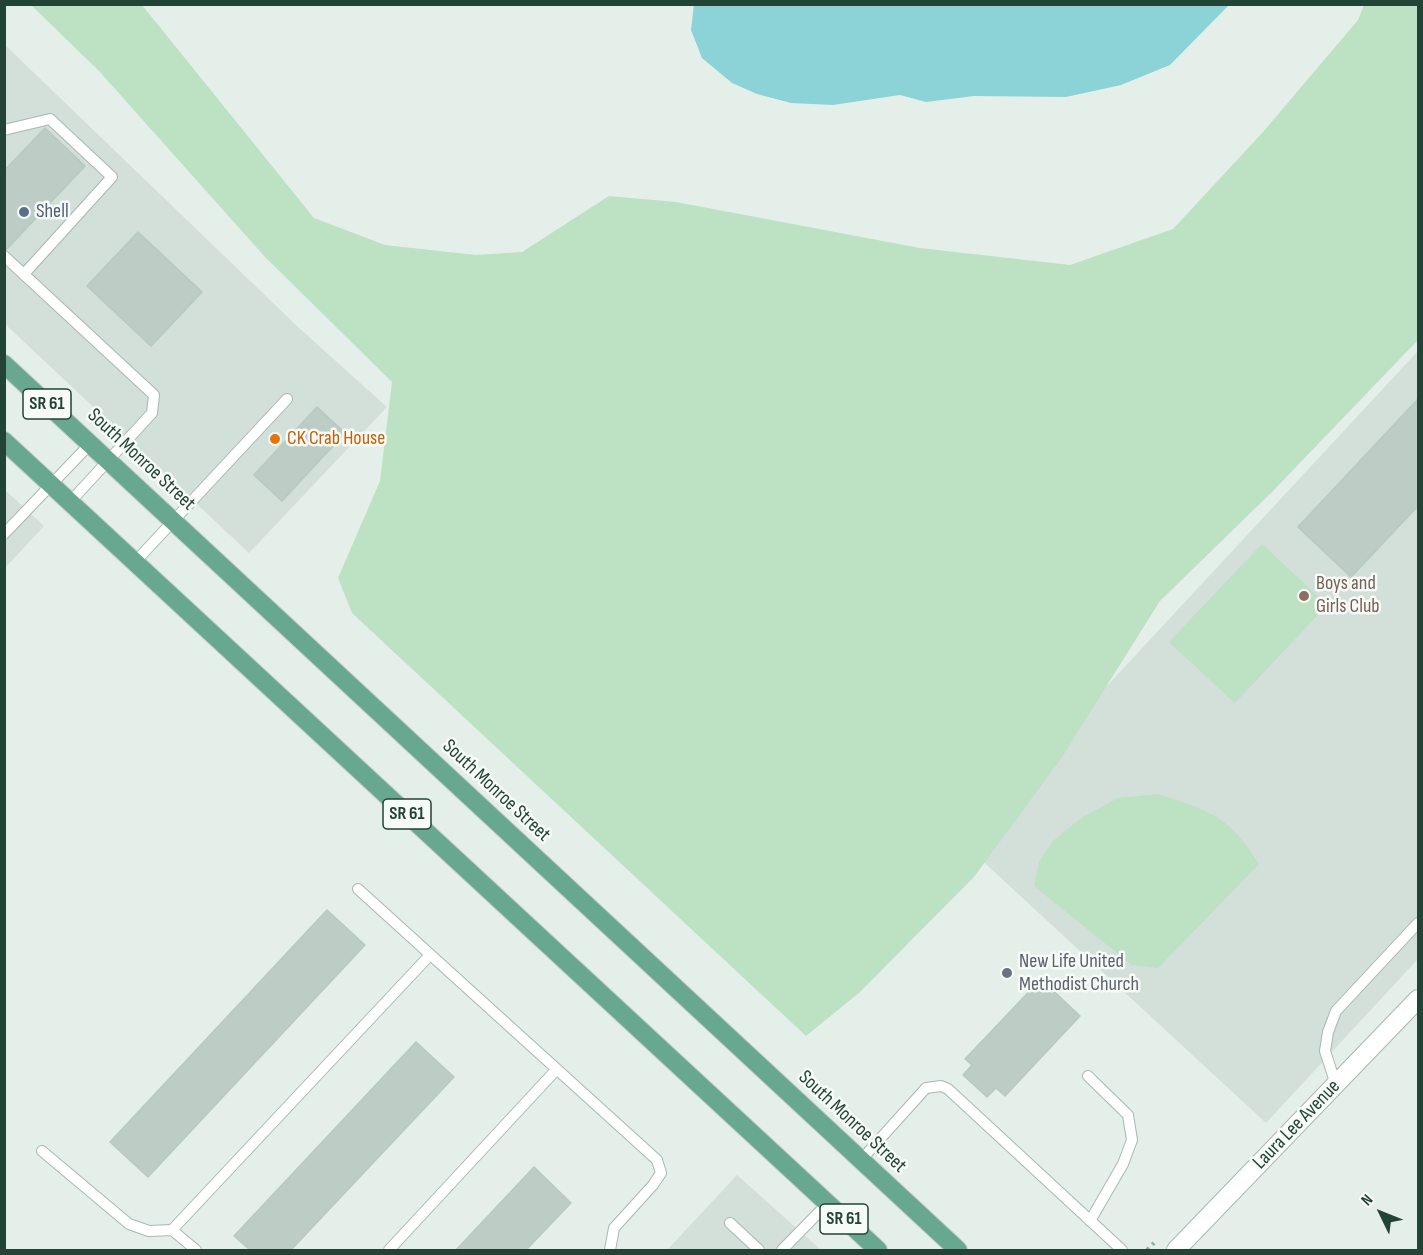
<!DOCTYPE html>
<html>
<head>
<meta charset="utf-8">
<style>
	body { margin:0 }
	#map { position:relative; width:1423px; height:1255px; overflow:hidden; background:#e5efea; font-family:"Sofia Sans Condensed",sans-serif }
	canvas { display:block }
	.frame { position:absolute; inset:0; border:6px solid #234337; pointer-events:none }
	.north { position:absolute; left:1351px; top:1183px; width:60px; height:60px; -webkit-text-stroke:4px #f7fbf8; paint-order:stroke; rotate:313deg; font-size:16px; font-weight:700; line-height:24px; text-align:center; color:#234337 }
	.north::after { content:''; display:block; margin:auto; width:21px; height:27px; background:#234337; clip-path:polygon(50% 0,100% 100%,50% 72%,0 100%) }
</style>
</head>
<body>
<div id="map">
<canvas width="1423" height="1255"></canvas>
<div class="frame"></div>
<div class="north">N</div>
</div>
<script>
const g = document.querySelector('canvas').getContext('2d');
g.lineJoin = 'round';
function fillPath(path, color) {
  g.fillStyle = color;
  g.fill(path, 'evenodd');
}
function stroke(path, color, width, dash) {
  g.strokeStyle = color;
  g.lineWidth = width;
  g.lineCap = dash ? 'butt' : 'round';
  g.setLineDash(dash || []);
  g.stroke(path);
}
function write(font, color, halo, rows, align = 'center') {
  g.font = font + ' "Sofia Sans Condensed",sans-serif';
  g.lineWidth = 5;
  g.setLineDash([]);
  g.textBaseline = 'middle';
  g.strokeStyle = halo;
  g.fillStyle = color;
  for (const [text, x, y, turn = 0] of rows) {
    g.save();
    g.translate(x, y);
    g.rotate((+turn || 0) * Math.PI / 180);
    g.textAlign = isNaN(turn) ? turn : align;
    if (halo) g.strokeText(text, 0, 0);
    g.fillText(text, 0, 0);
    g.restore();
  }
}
fillPath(new Path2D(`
	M 4,44 L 298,327 L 387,407 L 249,553 L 5,324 Z
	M 1418,351 L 1418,959 L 1266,1123 L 962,842 Z
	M 4,489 L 44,526 L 5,568 L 4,568 Z
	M 737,1175 L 821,1250 L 667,1250 Z`), '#d3dfd9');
fillPath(new Path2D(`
	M 31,5 L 142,5 L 314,218 L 385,245 L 476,255 L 522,252 L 609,196 L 676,202 L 920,248 L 1070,265 L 1173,229 L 1263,132 L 1358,20 L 1364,5 L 1418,5 L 1418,340 L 1272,492 L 1160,601 L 1062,757 L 974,877 L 860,992 L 806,1036 L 352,613 L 338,578 L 380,481 L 392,382 L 265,257 L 99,71 Z
	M 1262,544 L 1327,605 L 1235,703 L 1169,642 Z
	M 1158,794 C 1210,811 1228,815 1259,864 L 1158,968 L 1132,965 L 1034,886 L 1039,862 L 1052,842 L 1081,818 L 1118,798 Z`), '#bde1c3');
fillPath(new Path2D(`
	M 694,4 L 1229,4 L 1229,5 L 1170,65 L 1121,85 L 1066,97 L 974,96 L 926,102 L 900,95 L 833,105 L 791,103 L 757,94 L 732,83 L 702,58 L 691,30 Z`), '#8bd3d6');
const building = new Path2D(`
	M 45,128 L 85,166 L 4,252 L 4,171 Z
	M 138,232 L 202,292 L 151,346 L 87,286 Z
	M 1418,399 L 1418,506 L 1351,577 L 1298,527 Z
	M 317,407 L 345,433 L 282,501 L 254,475 Z
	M 327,910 L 365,945 L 148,1177 L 110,1142 Z
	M 1041,979 L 1080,1016 L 1005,1096 L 996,1088 L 987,1097 L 963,1075 L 972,1065 L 965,1059 Z
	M 416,1042 L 454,1077 L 291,1250 L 250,1250 L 234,1236 Z
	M 534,1167 L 571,1203 L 526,1250 L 456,1250 Z`);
fillPath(building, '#bdcdc5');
stroke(building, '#b7c9c0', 1.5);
const lane = new Path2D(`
	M 4,130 L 50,119 L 112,177 L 24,274
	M 4,256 L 154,395 L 152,413 L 70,502
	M 4,534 L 90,444
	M 135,562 L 287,399
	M 358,889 L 657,1160 L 661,1173 L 653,1185 L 614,1228 L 610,1250
	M 1088,1076 L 1128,1115 L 1132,1140 L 1123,1164 L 1090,1221
	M 1336,1085 L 1325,1051 L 1328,1032 L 1336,1011 L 1418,923
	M 42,1151 L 129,1224 L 149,1231 L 172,1230 L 196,1250
	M 861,1160 L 926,1088 L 941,1086 L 948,1089 L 1122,1250
	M 730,1223 L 759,1250
	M 172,1230 L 430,955
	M 389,1250 L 557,1069
	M 782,1250 L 827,1204`);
const street = new Path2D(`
	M 1176,1250 L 1418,999`);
const primary = new Path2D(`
	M 4,364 L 958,1250
	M 4,441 L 878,1250`);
stroke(lane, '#a7b8b1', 12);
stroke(street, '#a7b8b1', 20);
stroke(primary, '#c1cac7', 20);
stroke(new Path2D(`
	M 1147,1250 L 1154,1243`), '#84b4a0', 4, [3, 4.5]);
stroke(lane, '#fff', 10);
stroke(street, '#fff', 18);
stroke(primary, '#68a790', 18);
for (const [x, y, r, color] of [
	[24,212,6,"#5c6f8a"],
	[275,439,6,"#e8710a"],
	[1304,596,6,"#8d6e63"],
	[1007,973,6,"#6b7280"]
]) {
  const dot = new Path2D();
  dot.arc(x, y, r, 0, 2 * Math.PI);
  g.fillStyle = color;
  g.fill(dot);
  stroke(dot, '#f7fbf8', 2);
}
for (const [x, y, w] of [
	[47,404,48],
	[407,814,48],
	[844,1219,48]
]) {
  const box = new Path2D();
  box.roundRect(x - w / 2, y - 15, w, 30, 4.5);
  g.fillStyle = '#f7fbf8';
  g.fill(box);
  stroke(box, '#234337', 1.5);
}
write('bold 18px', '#234337', null, [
	["SR 61",47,404],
	["SR 61",407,814],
	["SR 61",844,1219]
]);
write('20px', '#4e5e75', '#f7fbf8', [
	["Shell",36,212]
], 'left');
write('20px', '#c56008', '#f7fbf8', [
	["CK Crab House",287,439]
], 'left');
write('20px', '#234337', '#f7fbf8', [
	["South Monroe Street",141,460,43],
	["South Monroe Street",496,791,43],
	["South Monroe Street",852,1122,43],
	["Laura Lee Avenue",1297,1125,-46]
]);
write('20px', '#785e54', '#f7fbf8', [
	["Boys and",1316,584],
	["Girls Club",1316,607]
], 'left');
write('20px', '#5b616d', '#f7fbf8', [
	["New Life United",1019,962],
	["Methodist Church",1019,985]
], 'left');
</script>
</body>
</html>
